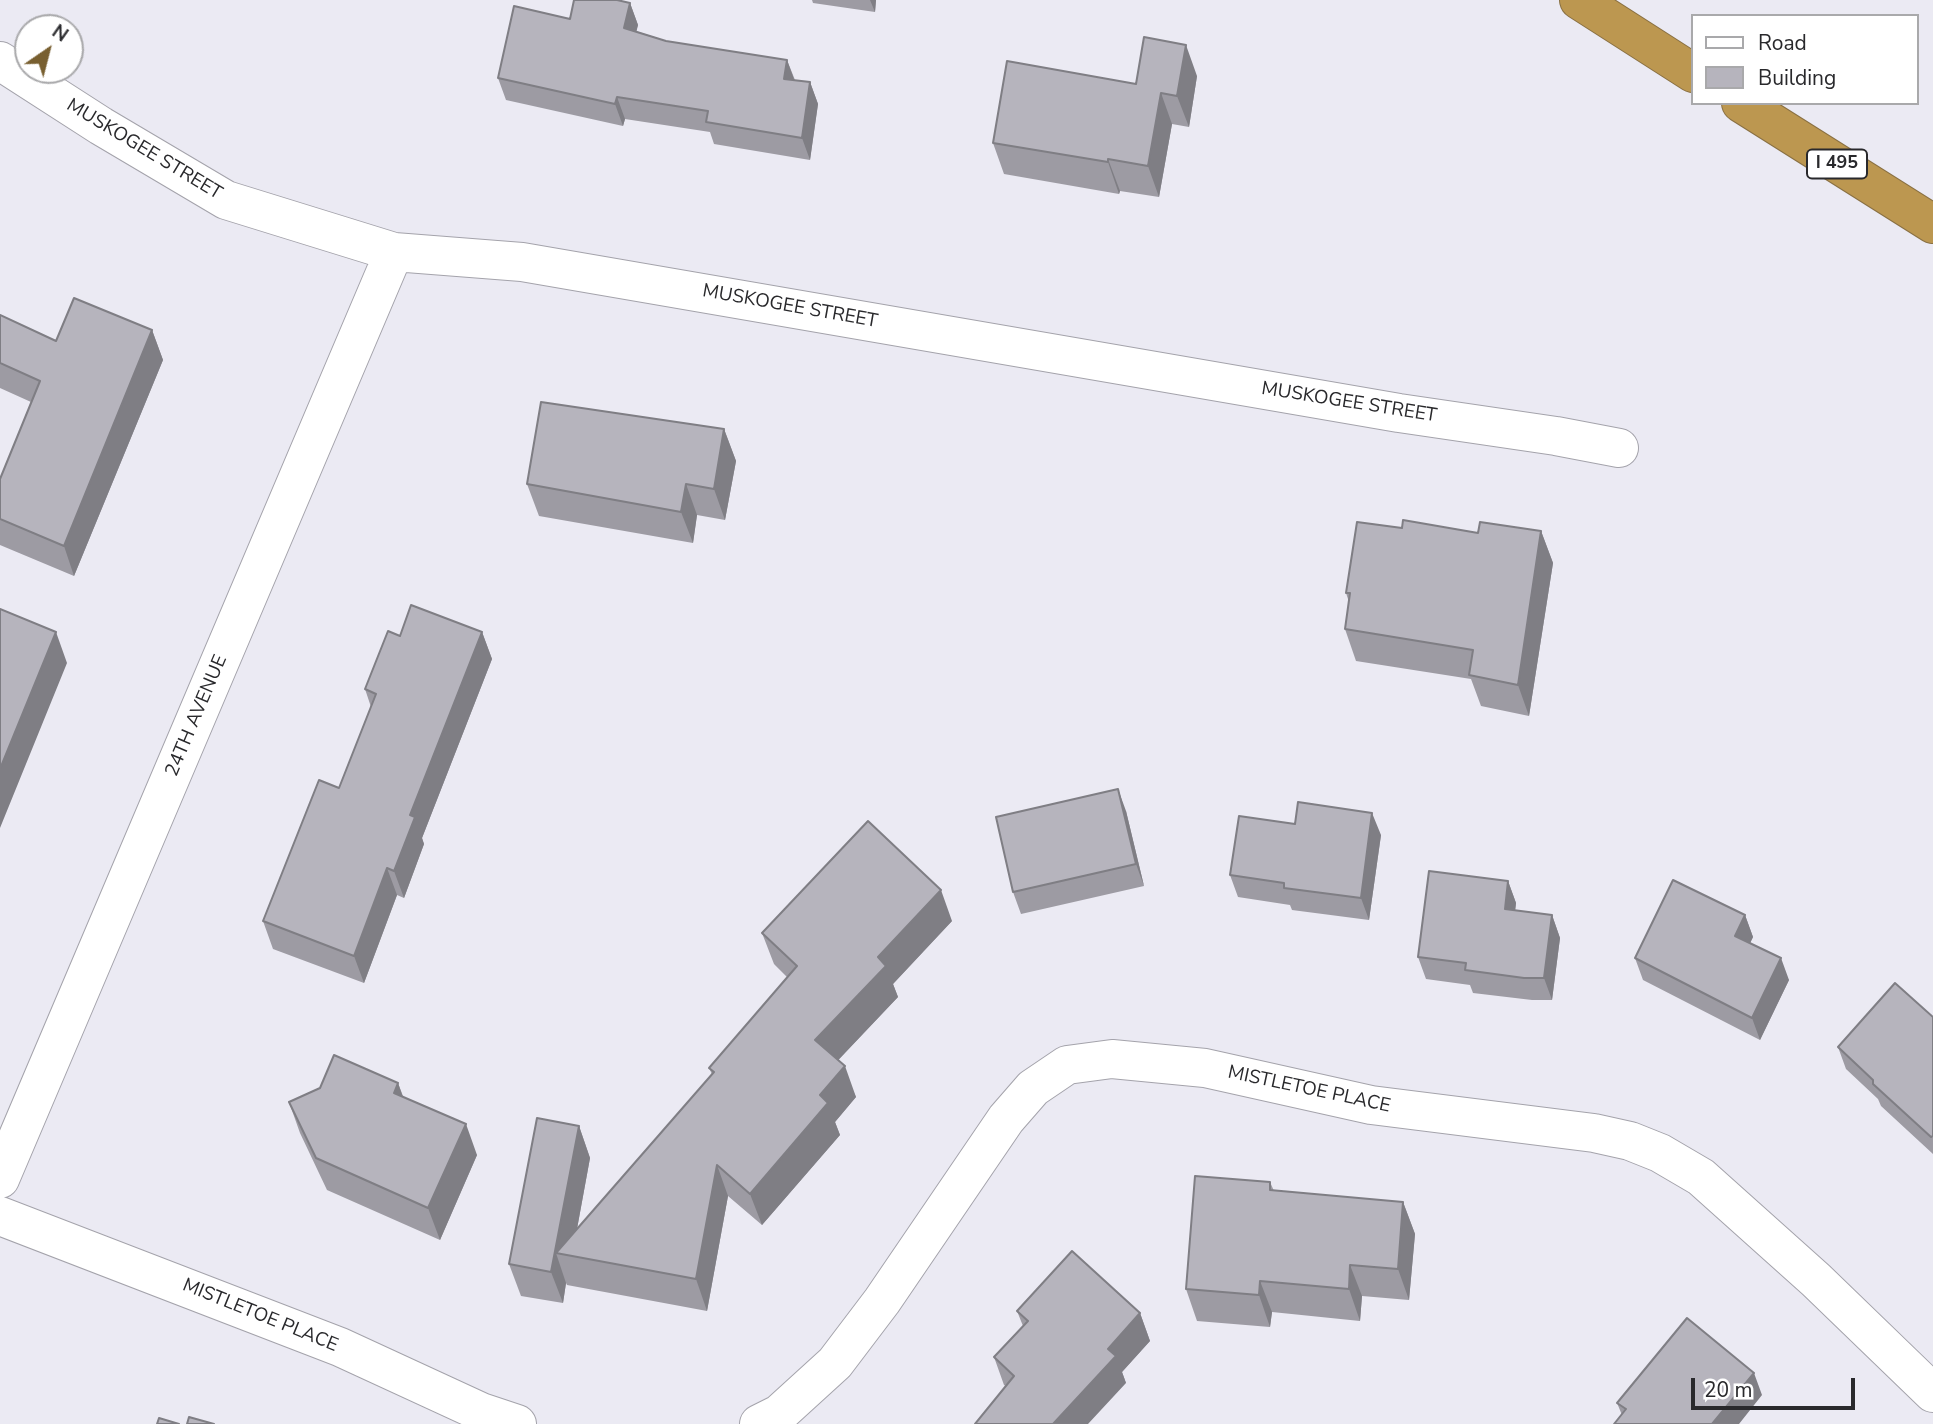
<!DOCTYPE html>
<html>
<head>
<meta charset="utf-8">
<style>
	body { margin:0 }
	#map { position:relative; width:1933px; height:1424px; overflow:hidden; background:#ebeaf3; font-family:"Nunito Sans",sans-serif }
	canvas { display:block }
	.legend { position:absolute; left:1691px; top:14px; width:228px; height:91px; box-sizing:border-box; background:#fff; border:2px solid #a9a9ab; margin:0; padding:9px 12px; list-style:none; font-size:21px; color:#29292c }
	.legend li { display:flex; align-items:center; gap:14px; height:35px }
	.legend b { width:35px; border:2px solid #a9a9ab }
	.north { position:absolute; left:14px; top:14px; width:70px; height:70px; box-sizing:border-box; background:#fff; border:2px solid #a9a9ab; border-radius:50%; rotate:35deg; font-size:19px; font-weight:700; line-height:28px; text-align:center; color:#29292c }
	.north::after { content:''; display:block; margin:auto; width:24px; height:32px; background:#785f30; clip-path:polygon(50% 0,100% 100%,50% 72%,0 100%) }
	.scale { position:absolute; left:1691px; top:1378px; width:164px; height:32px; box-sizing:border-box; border:4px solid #29292c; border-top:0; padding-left:9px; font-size:21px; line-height:24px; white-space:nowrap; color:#29292c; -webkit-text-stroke:5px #fff; paint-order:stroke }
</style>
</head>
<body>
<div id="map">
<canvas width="1933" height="1424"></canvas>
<ul class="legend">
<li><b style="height:9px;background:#fff"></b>Road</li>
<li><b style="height:19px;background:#b6b4bd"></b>Building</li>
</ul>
<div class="north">N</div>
<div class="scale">20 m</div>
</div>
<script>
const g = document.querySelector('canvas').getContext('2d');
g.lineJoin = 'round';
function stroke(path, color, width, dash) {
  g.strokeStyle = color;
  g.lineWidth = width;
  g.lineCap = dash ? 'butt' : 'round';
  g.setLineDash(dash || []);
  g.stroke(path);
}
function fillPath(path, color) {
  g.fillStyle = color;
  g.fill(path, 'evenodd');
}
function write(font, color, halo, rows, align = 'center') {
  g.font = font + ' "Nunito Sans",sans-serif';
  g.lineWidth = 5;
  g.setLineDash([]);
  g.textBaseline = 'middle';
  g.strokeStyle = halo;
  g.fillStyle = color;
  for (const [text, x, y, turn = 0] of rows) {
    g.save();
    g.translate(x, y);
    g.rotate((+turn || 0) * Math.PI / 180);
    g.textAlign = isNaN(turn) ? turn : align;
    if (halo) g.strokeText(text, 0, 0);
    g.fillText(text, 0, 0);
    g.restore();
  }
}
const minor = new Path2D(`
	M 0,61 L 101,126 L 226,200 L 394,252 L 522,262 L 1399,413 L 1556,436 L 1619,448
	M 0,1179 L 394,252
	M 0,1216 L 340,1347 L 481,1412 L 517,1424
	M 759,1424 L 779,1414 L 835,1363 L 882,1301 L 1006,1119 L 1033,1088 L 1067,1065 L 1112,1059 L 1205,1068 L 1371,1105 L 1594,1133 L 1630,1141 L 1660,1153 L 1701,1177 L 1816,1280 L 1933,1393`);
const highway = new Path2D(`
	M 1579,0 L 1693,73
	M 1741,103 L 1933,224`);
stroke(minor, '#a4a3ab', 40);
stroke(highway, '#897043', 40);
stroke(minor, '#fff', 38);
stroke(highway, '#bc9750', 38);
fillPath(new Path2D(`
	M 812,0 L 876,0 L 875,12 L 813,3 Z
	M 630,3 L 638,25 L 636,31 L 666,41 L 787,60 L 795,80 L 810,82 L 818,104 L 810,160 L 714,144 L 710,132 L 625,119 L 623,126 L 506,100 L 498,78 L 570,19 Z
	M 1197,76 L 1189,127 L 1172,124 L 1159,197 L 1120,191 L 1119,194 L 1004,174 L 993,143 L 1136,84 Z
	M 0,315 L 56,341 L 152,330 L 163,360 L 74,576 L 0,545 L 0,479 L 31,402 L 0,388 Z
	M 724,429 L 736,461 L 725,520 L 697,515 L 693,543 L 539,516 L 527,484 Z
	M 1402,528 L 1478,533 L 1541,531 L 1553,563 L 1529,716 L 1481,706 L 1471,679 L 1356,661 L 1345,629 L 1349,602 L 1346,593 Z
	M 482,632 L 492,659 L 422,838 L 424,844 L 404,898 L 397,895 L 364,983 L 273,949 L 263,921 L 339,788 L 371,707 L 365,689 L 400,636 Z
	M 1126,811 L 1144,886 L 1021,914 L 1013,892 Z
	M 1295,824 L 1381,835 L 1369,920 L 1292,910 L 1290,905 L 1238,897 L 1230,875 Z
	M 1508,881 L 1516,903 L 1515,910 L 1552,915 L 1560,938 L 1552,1000 L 1532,1000 L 1473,993 L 1470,985 L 1426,979 L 1418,957 Z
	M 1745,915 L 1753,937 L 1750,943 L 1789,980 L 1760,1040 L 1643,980 L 1635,958 Z
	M 952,921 L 893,984 L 898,997 L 838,1060 L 856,1097 L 835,1122 L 840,1135 L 762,1225 L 728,1196 L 707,1311 L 567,1285 L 566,1283 L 563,1303 L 521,1296 L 509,1264 L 579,1126 L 590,1158 L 577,1229 L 712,1074 L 709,1068 L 788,978 L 774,964 L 762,933 Z
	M 1933,1017 L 1933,1154 L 1881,1106 L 1878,1099 L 1846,1069 L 1838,1047 Z
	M 398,1083 L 403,1096 L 477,1155 L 440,1240 L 327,1190 L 300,1133 L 289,1102 Z
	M 1270,1182 L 1274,1191 L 1403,1202 L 1415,1234 L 1409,1300 L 1362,1296 L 1360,1321 L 1272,1312 L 1270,1327 L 1197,1321 L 1186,1289 Z
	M 1017,1311 L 1140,1313 L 1150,1341 L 1122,1372 L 1126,1383 L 1006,1386 L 1004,1385 L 994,1357 L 1023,1326 Z
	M 1762,1395 L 1622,1415 L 1617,1403 Z`), '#9d9ba3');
fillPath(new Path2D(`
	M 870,0 L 876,0 L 875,12 Z
	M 630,3 L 638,25 L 632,50 L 624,28 Z
	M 1186,45 L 1197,76 L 1189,127 L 1177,96 Z
	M 787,60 L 795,82 L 784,79 Z
	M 810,82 L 818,104 L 810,160 L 802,138 Z
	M 1161,93 L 1172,124 L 1159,197 L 1148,166 Z
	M 617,97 L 625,119 L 623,126 L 615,104 Z
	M 1108,159 L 1120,191 L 1119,194 L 1108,162 Z
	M 152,330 L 163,360 L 74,576 L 64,546 Z
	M 724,429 L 736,461 L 725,520 L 714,489 Z
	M 686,484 L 697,515 L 693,543 L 681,512 Z
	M 1541,531 L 1553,563 L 1529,716 L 1518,685 Z
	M 56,632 L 67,663 L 0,828 L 0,769 Z
	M 482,632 L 492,659 L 422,838 L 424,844 L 404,898 L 394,871 L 410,815 Z
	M 1118,789 L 1126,811 L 1144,886 L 1136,864 Z
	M 1372,813 L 1381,835 L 1369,920 L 1361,898 Z
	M 387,868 L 397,895 L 364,983 L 354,956 Z
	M 1508,881 L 1516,903 L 1513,931 L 1505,909 Z
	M 941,890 L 952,921 L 893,984 L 898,997 L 827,1072 L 815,1040 L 878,957 Z
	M 1552,915 L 1560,938 L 1552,1000 L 1544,978 Z
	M 1745,915 L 1753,937 L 1743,958 L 1735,936 Z
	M 1781,958 L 1789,980 L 1760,1040 L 1752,1018 Z
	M 845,1066 L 856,1097 L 835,1122 L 840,1135 L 762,1225 L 750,1194 L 820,1095 Z
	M 398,1083 L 409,1115 L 394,1093 Z
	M 466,1124 L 477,1155 L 440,1240 L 428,1208 Z
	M 579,1126 L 590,1158 L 572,1256 L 556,1253 L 566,1283 L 563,1303 L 551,1272 Z
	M 717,1165 L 728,1196 L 707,1311 L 696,1279 Z
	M 1403,1202 L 1415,1234 L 1409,1300 L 1398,1269 Z
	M 1350,1265 L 1362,1296 L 1360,1321 L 1349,1289 Z
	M 1260,1281 L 1272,1312 L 1270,1327 L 1259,1295 Z
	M 1140,1313 L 1150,1341 L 1122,1372 L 1126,1383 L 1088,1424 L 1053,1424 L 1108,1349 Z
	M 1754,1373 L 1762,1395 L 1739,1424 L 1712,1424 Z`), '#7f7e84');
const building = new Path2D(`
	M 574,0 L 617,0 L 630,3 L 624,28 L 666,41 L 787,60 L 784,79 L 810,82 L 802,138 L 706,122 L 708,111 L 617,97 L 615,104 L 498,78 L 514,6 L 570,19 Z
	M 1144,37 L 1186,45 L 1177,96 L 1161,93 L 1148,166 L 1108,159 L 1108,162 L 993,143 L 1007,61 L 1136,84 Z
	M 74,298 L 152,330 L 64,546 L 0,519 L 0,479 L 40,381 L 0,363 L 0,315 L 56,341 Z
	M 541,402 L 724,429 L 714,489 L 686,484 L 681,512 L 527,484 Z
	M 1403,520 L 1478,533 L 1480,522 L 1541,531 L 1518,685 L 1469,675 L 1473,650 L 1345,629 L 1350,593 L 1346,593 L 1357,522 L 1402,528 Z
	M 411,605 L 482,632 L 410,815 L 415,817 L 394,871 L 387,868 L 354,956 L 263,921 L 319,780 L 339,788 L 376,694 L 365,689 L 388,631 L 400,636 Z
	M 0,609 L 56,632 L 0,769 Z
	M 1118,789 L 1136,864 L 1013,892 L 996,817 Z
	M 1298,802 L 1372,813 L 1361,898 L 1284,888 L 1284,883 L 1230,875 L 1239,816 L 1295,824 Z
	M 868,821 L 941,890 L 878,957 L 886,966 L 815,1040 L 845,1066 L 820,1095 L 828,1103 L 750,1194 L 717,1165 L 696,1279 L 556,1253 L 714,1072 L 709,1068 L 797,966 L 762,933 Z
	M 1429,871 L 1508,881 L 1505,909 L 1552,915 L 1544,978 L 1524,978 L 1465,970 L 1466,963 L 1418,957 Z
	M 1673,880 L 1745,915 L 1735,936 L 1781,958 L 1752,1018 L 1635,958 Z
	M 1895,983 L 1933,1017 L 1933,1136 L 1931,1137 L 1873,1084 L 1873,1080 L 1838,1047 Z
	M 334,1055 L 398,1083 L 394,1093 L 466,1124 L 428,1208 L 316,1158 L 289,1102 L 320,1088 Z
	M 537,1118 L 579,1126 L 551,1272 L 509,1264 Z
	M 1195,1176 L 1270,1182 L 1270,1190 L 1403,1202 L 1398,1269 L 1350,1265 L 1349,1289 L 1260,1281 L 1259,1295 L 1186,1289 Z
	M 1072,1251 L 1140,1313 L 1108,1349 L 1116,1356 L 1053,1424 L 975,1424 L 1014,1376 L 994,1357 L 1028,1321 L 1017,1311 Z
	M 1687,1318 L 1754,1373 L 1712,1424 L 1614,1424 L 1626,1409 L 1617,1403 Z
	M 189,1417 L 214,1424 L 187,1424 Z
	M 159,1418 L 179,1424 L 157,1424 Z`);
fillPath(building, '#b6b4bd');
stroke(building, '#7f7e84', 2);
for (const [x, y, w] of [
	[1837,164,60]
]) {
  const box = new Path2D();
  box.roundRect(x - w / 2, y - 14.5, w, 29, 5);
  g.fillStyle = '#fff';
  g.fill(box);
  stroke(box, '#29292c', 2);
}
write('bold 18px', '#29292c', null, [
	["I 495",1837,164]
]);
write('19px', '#29292c', '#fff', [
	["MUSKOGEE STREET",144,150,31],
	["MUSKOGEE STREET",790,307,10],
	["MUSKOGEE STREET",1349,403,9],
	["24TH AVENUE",197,716,-67],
	["MISTLETOE PLACE",1309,1090,12],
	["MISTLETOE PLACE",260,1316,22]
]);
</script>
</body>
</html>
